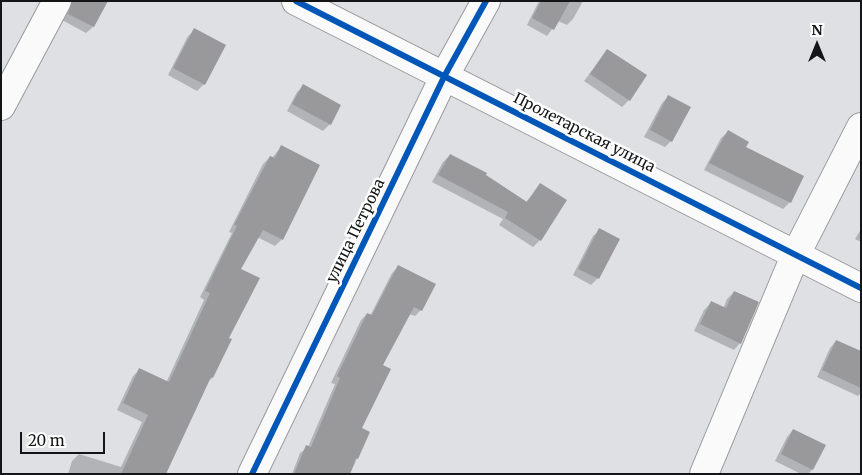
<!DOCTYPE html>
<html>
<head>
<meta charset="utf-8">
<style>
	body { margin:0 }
	#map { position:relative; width:862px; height:475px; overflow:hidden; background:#dfe0e4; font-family:Merriweather,serif }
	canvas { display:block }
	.frame { position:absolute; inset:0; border:2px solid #141517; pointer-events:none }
	.north { position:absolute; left:792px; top:20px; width:50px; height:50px; -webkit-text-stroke:4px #fff; paint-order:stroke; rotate:0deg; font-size:14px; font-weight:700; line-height:20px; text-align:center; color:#141517 }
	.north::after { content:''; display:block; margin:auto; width:18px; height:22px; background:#141517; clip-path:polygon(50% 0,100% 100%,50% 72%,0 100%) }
	.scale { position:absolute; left:20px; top:432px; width:85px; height:22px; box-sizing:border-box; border:2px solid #141517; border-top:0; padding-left:6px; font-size:15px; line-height:18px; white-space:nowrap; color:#141517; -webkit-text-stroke:4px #fff; paint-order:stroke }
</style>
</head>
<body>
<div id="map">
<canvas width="862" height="475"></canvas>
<div class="frame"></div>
<div class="north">N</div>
<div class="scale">20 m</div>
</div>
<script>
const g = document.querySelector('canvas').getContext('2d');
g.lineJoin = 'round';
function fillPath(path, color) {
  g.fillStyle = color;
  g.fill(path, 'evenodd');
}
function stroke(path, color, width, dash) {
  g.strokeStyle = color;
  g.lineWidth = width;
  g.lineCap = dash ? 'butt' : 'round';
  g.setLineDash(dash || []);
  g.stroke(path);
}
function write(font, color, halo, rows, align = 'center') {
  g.font = font + ' Merriweather,serif';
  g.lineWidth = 5;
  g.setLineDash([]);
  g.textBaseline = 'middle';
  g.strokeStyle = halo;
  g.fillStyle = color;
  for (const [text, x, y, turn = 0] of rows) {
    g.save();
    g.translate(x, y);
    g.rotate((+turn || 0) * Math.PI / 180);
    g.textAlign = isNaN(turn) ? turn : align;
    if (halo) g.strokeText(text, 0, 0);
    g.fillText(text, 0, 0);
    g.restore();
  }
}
fillPath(new Path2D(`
	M 70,1 L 106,1 L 93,27 L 86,33 L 62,20 Z
	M 539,1 L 583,1 L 573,19 L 567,25 L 558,21 L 547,36 L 527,25 Z
	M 195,30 L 204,84 L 197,91 L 168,75 L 188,36 Z
	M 607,50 L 629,100 L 622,107 L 584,81 Z
	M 304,86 L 330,124 L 323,131 L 287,111 L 297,92 Z
	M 668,97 L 671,141 L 665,147 L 644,137 L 662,103 Z
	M 728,132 L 744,148 L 803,177 L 790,202 L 783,209 L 704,170 L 721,138 Z
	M 281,147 L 282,239 L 275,246 L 257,237 L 240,269 L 227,338 L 230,340 L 212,378 L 206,384 L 165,472 L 171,474 L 68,474 L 72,461 L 79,454 L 121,467 L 142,422 L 117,410 L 133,376 L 139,370 L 166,383 L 204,300 L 200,297 L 232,233 L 229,232 L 263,164 L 270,157 L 272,158 Z
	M 450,155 L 526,202 L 540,185 L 540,240 L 533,247 L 499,225 L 503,219 L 432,182 L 443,162 Z
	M 861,229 L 861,242 L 855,239 Z
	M 600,230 L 619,240 L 598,278 L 591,285 L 573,275 L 593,236 Z
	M 398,267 L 421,310 L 415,316 L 409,314 L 382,366 L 361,429 L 369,432 L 350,474 L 292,474 L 300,453 L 308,447 L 335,384 L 331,383 L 361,320 L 367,314 L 370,316 L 392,273 Z
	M 734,292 L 740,343 L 734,350 L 694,331 L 704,310 L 711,303 L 723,309 L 727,299 Z
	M 836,341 L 861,352 L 861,393 L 858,396 L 817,377 L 830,348 Z
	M 793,430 L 812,470 L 808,474 L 801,474 L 775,461 L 787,437 Z`), '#0003');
fillPath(new Path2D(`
	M 72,1 L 108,1 L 94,27 L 68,14 Z
	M 541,1 L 570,1 L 554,30 L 532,18 Z
	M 194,28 L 226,45 L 205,85 L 173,68 Z
	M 607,49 L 647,75 L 630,101 L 590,74 Z
	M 303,84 L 341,105 L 331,125 L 292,104 Z
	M 668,95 L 691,107 L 672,142 L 650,130 Z
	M 728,130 L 749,142 L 746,147 L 804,176 L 791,203 L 709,163 Z
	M 281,145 L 320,165 L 283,240 L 263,230 L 241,269 L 260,278 L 229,338 L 232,339 L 213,378 L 211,377 L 166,474 L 121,474 L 148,415 L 123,403 L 139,368 L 169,382 L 210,293 L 205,291 L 237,226 L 234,225 L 270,156 L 275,158 Z
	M 450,154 L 487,173 L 486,175 L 527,202 L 540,183 L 567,200 L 541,241 L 505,218 L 508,212 L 438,175 Z
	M 599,228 L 620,239 L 599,279 L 578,269 Z
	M 398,265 L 436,284 L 422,311 L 414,307 L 383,365 L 391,369 L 362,428 L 370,432 L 358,459 L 356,458 L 350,474 L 294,474 L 306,445 L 311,447 L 340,378 L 337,376 L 367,313 L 372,315 Z
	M 734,291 L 759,302 L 741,344 L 700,324 L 711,301 L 726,308 Z
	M 836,340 L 861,351 L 861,388 L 822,370 Z
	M 793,429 L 826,445 L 813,470 L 781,454 Z`), '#99999c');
const minor = new Path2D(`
	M 296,1 L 861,288
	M 1,106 L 57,1
	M 252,474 L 445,75 L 486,1
	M 704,474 L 795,256 L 861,127`);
stroke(minor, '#9a9a9d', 30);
stroke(minor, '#fafafb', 28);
stroke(new Path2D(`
	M 296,1 L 861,288
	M 252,474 L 445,75 L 486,1`), '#0057b8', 6);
write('15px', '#141517', '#fff', [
	["Пролетарская улица",584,133,27],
	["улица Петрова",356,231,-64]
]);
</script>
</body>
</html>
